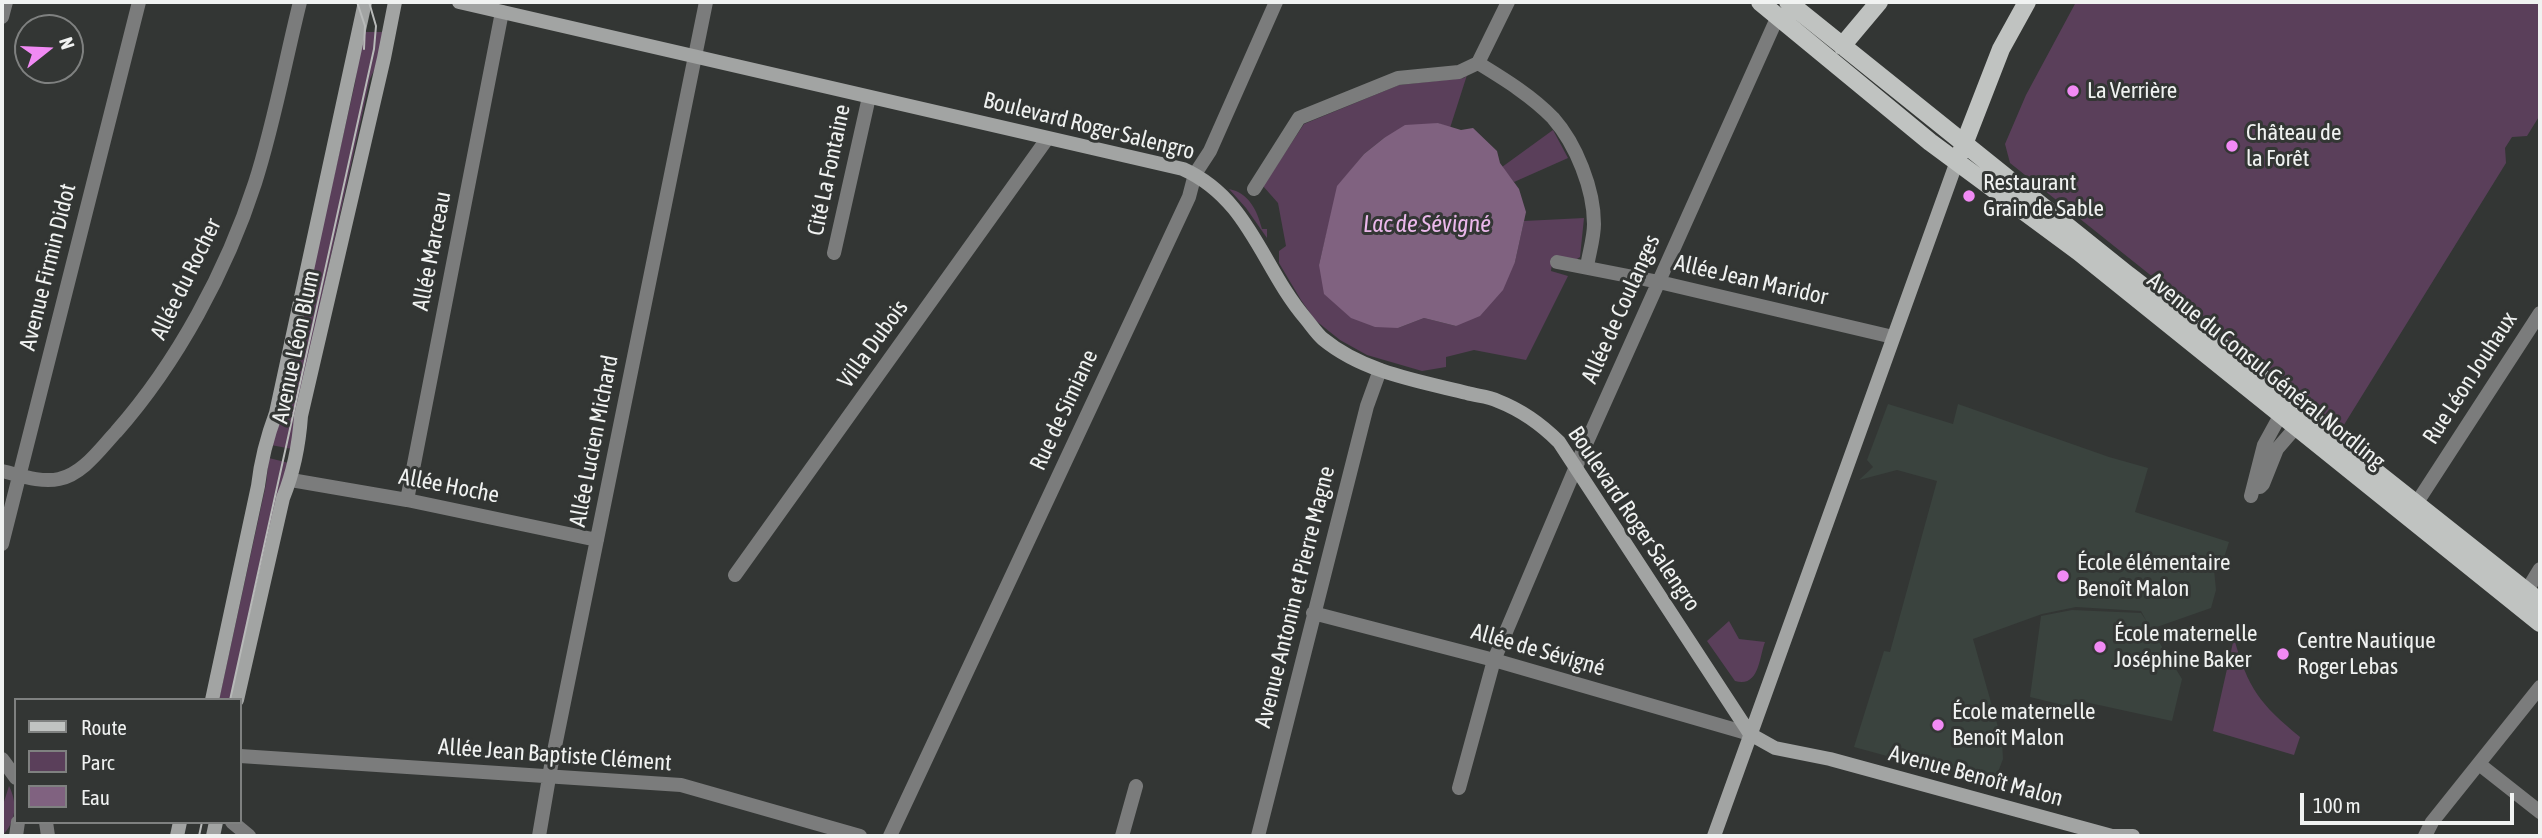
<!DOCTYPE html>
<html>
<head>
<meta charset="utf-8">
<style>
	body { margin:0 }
	#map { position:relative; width:2542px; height:838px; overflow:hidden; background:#333634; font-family:"Asap Condensed",sans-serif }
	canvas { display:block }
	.frame { position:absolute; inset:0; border:4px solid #f0f2f1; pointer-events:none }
	.legend { position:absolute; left:14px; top:698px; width:228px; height:126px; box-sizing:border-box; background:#333634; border:2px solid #7f8180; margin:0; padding:9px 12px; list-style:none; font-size:21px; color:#f0f2f1 }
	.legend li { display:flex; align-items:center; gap:14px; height:35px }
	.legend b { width:35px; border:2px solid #7f8180 }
	.north { position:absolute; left:14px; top:14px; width:70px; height:70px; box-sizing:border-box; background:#333634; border:2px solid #7f8180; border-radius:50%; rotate:72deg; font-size:19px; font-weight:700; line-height:28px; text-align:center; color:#f0f2f1 }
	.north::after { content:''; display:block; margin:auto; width:24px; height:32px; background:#f18af4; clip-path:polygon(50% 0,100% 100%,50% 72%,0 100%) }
	.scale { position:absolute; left:2300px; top:793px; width:214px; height:32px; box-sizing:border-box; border:4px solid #f0f2f1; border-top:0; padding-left:9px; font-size:21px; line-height:24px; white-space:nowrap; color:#f0f2f1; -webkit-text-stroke:5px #333634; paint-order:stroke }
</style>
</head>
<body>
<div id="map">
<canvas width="2542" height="838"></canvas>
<div class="frame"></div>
<ul class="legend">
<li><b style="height:9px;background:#c0c3c1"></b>Route</li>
<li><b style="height:19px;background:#5a3f5a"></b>Parc</li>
<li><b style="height:19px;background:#806280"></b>Eau</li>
</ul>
<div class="north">N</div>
<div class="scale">100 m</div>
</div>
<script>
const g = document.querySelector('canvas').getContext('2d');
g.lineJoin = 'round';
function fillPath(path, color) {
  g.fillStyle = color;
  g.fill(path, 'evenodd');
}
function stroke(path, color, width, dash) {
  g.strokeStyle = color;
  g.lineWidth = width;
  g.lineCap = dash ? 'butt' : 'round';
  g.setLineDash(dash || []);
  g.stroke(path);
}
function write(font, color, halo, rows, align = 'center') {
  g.font = font + ' "Asap Condensed",sans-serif';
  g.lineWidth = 6;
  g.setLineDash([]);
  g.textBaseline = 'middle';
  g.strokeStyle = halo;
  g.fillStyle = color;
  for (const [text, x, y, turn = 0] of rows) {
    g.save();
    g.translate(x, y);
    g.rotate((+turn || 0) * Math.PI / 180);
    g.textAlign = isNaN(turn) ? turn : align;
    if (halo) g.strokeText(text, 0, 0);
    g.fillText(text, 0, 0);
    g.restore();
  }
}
fillPath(new Path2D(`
	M 1888,404 L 1953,424 L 1958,404 L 2109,457 L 2148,468 L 2135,512 L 2229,542 L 2222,564 L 2214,569 L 2216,590 L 2211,608 L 2151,629 L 2182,679 L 2172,721 L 2076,700 L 2071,707 L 2030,697 L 2041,616 L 2072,610 L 2141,613 L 2147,622 L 2141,611 L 2076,607 L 2042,614 L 1973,639 L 2002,741 L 2003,759 L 1993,785 L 1854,747 L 1884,651 L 1890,652 L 1937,481 L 1897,470 L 1859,480 L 1873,467 L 1867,460 Z`), '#3a433e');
fillPath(new Path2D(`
	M 2076,2 L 2540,2 L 2540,115 L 2527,136 L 2512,137 L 2505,148 L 2506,163 L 2342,428 L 2010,163 L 2005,144 L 2026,95 Z
	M 363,32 L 384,32 L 378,62 L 370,79 L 294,423 L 292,449 L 271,445 L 279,420 L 355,83 Z
	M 1467,75 L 1450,128 L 1438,123 L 1384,138 L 1364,154 L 1338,186 L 1319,265 L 1398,328 L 1424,318 L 1456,326 L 1515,262 L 1524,221 L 1584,218 L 1580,257 L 1574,261 L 1553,256 L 1551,271 L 1568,276 L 1526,360 L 1474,350 L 1446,357 L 1446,367 L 1422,371 L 1367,355 L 1340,340 L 1315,320 L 1301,300 L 1279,263 L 1279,251 L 1286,246 L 1278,203 L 1263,186 L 1304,124 L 1399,85 L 1464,78 Z
	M 1553,130 L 1568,158 L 1514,182 L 1502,167 Z
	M 1229,189 C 1249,193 1257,210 1262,229 L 1267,229 L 1267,238 L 1246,208 Z
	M 269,458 L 289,463 L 233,700 L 219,700 L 266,484 Z
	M 1729,621 L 1739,639 L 1765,642 C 1759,658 1759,688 1735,681 L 1707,641 Z
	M 2234,638 C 2248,689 2260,704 2300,737 L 2294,755 L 2213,731 Z
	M 9,786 C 18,804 16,822 2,836 L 2,808 Z`), '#5a3f5a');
fillPath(new Path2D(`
	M 1438,123 L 1461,130 L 1473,128 L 1497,151 L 1500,163 L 1519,189 L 1526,212 L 1515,262 L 1503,290 L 1480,316 L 1456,326 L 1424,318 L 1398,328 L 1375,327 L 1351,318 L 1324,294 L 1319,265 L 1337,186 L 1364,154 L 1384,138 L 1405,125 Z`), '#806280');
stroke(new Path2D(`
	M 2,17 L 6,2
	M 1478,63 C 1504,79 1532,96 1553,118 C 1576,144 1594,189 1594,224 C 1594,238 1589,253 1587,267
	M 1478,63 L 1508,2
	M 1254,189 L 1299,118 L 1398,78 L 1459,72 L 1478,63
	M 834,253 L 869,97
	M 1557,262 L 1659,282 L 1893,337
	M 2,471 C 19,475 41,483 59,479 C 83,474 100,449 116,432 C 177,363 227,270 255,183 C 274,124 285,62 300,2
	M 291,480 L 407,500 L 597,540
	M 2260,487 L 2263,484 L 2277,449 L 2296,427
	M 2251,496 L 2264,445 L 2281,414
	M 407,500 L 502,12
	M 2416,504 L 2540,313
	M 2,544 L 139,2
	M 735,575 L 1047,139
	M 2526,592 L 2540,569
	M 1313,613 L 1494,660 L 1750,734
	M 240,756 L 681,785 L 860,836
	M 2479,764 L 2540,812
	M 1459,788 L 1494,660 L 1581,455 L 1778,16
	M 232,822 L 249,836
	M 539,836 L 551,766 L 706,2
	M 890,836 L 1189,197 L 1195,174 L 1210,151 L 1276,2
	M 1122,836 L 1136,786
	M 1258,836 L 1367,406 L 1380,370
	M 2425,836 L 2432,822 L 2540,687`), '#7b7c7c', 14);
stroke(new Path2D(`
	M 2,759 L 16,778
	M 46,822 L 48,836
	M 16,836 L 18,822`), '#7b7c7c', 14);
stroke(new Path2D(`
	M 459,2 L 1183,169 C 1250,199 1262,268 1306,319 C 1311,325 1317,334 1323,339 C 1363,372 1418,381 1467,393 C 1477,396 1488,396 1498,401 C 1521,410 1541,424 1559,442 L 1750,734 L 1775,748 L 1830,759 L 2112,836
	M 212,700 L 258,486 C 261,460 267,437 276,413 L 365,2
	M 237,700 L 283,498 C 294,471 299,445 301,416 L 384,58 L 395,2
	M 177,836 L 180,822
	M 213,836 L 216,822
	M 1714,836 L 1957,161
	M 2111,836 L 2133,836`), '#a2a4a3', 14);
stroke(new Path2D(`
	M 1760,2 L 1930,142 L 2079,252 L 2540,623
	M 1788,2 L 2128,275 L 2278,390 L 2366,464 L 2540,602
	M 1842,46 L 1879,2
	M 1961,152 L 2001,49 L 2027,2`), '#c0c3c1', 18);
stroke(new Path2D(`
	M 357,2 L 365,26 L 364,49
	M 230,700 L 374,49 L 376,26 L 369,2
	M 199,836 L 202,822`), '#b8bab9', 2);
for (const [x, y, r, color] of [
	[2073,91,7,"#f18af4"],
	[2232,146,7,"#f18af4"],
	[1969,196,7,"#f18af4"],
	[2063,576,7,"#f18af4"],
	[2100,647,7,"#f18af4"],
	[2283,654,7,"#f18af4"],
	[1938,725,7,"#f18af4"]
]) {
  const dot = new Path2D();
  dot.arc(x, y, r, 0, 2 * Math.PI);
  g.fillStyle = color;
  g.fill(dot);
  stroke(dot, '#333634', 2.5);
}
write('23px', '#f0f2f1', '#333634', [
	["La Verrière",2087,91],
	["Château de",2246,133],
	["la Forêt",2246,159],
	["Restaurant",1983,183],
	["Grain de Sable",1983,209],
	["École élémentaire",2077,563],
	["Benoît Malon",2077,589],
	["École maternelle",2114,634],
	["Joséphine Baker",2114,660],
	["Centre Nautique",2297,641],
	["Roger Lebas",2297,667],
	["École maternelle",1952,712],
	["Benoît Malon",1952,738]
], 'left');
write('23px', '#f0f2f1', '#333634', [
	["Boulevard Roger Salengro",1089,126,14],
	["Cité La Fontaine",829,170,-78],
	["Allée Marceau",432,251,-79],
	["Avenue Firmin Didot",48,267,-76],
	["Allée du Rocher",186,279,-64],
	["Allée Jean Maridor",1751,280,13],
	["Allée de Coulanges",1621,309,-66],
	["Villa Dubois",873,344,-54],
	["Avenue Léon Blum",296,347,-78],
	["Avenue du Consul Général Nordling",2266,371,39],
	["Rue Léon Jouhaux",2470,378,-57],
	["Rue de Simiane",1064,410,-65],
	["Allée Lucien Michard",594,441,-79],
	["Allée Hoche",449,486,11],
	["Boulevard Roger Salengro",1634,519,56],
	["Avenue Antonin et Pierre Magne",1295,597,-76],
	["Allée de Sévigné",1538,650,16],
	["Allée Jean Baptiste Clément",555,755,4],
	["Avenue Benoît Malon",1976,776,15]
]);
write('italic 24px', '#ebb8eb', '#333634', [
	["Lac de Sévigné",1427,224]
]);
</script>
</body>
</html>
